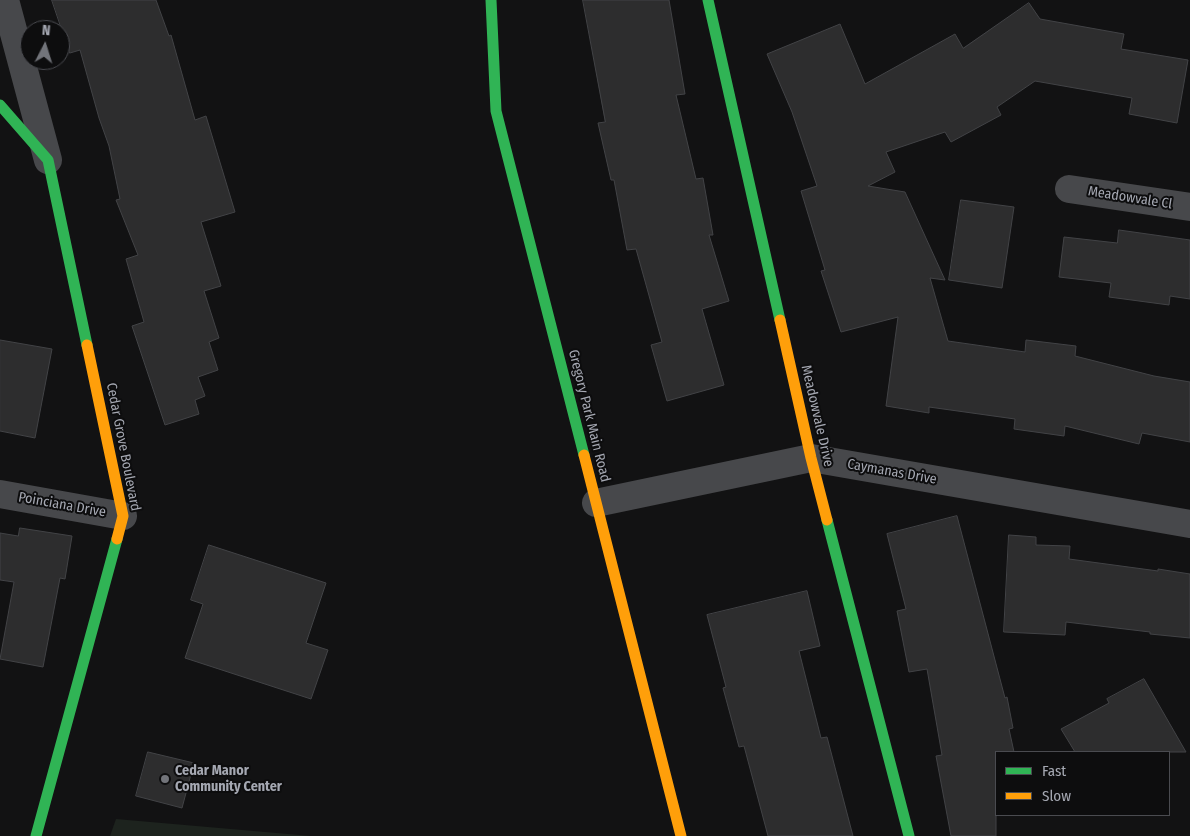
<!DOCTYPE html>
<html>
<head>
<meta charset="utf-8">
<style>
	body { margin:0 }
	#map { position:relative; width:1190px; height:836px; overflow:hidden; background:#121213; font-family:"Fira Sans Condensed",sans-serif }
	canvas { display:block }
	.legend { position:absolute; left:995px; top:751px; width:175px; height:65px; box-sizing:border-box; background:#0d0d0e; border:1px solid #4a4b50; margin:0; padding:6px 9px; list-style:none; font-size:15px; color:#a5a8b2 }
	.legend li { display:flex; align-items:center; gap:10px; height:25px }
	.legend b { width:25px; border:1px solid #4a4b50 }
	.north { position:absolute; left:20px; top:20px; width:50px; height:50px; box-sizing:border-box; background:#0d0d0e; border:1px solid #4a4b50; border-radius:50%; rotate:5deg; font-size:14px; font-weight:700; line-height:20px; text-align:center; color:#a5a8b2 }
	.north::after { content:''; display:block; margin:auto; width:18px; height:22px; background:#72747a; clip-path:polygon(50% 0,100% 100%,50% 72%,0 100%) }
</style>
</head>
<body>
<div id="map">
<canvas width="1190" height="836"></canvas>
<ul class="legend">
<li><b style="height:6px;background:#30b455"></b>Fast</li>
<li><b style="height:6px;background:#ff9f0a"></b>Slow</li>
</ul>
<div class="north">N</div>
</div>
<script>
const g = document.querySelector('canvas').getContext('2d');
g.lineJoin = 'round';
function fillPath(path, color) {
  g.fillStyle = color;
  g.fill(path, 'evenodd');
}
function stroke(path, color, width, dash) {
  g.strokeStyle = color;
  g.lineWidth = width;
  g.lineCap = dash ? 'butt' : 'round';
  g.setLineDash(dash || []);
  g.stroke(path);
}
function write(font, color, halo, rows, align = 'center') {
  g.font = font + ' "Fira Sans Condensed",sans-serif';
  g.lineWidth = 4;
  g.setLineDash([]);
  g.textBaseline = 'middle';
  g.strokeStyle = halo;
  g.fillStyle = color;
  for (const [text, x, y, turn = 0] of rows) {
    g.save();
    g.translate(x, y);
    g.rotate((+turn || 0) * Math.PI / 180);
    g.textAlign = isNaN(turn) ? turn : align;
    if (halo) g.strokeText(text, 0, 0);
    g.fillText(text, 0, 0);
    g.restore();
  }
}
fillPath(new Path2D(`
	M 116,819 L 311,836 L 110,836 Z`), '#1d231e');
const building = new Path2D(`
	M 52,0 L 156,0 L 169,36 L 171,35 L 195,120 L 206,116 L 235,212 L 201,222 L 221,286 L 204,291 L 219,338 L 209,342 L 218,370 L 198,377 L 205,396 L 195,400 L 199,414 L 165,425 L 132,326 L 144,322 L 126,259 L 138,255 L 116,200 L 120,199 L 109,146 L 99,118 L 80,50 L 70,53 Z
	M 583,0 L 669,0 L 685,94 L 676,95 L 696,179 L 703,178 L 713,235 L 709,235 L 729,301 L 702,309 L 724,385 L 667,401 L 651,345 L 662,342 L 636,249 L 627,250 L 614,180 L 611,180 L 598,123 L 605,122 Z
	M 1029,3 L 1040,19 L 1124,34 L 1121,49 L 1188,60 L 1177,123 L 1129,114 L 1132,98 L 1035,81 L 997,107 L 1001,115 L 951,142 L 945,132 L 886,152 L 895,172 L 868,186 L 905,192 L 945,280 L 930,278 L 948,341 L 1025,352 L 1026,340 L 1076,346 L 1075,356 L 1154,376 L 1190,382 L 1190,442 L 1142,433 L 1139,444 L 1065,426 L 1064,436 L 1014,429 L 1015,419 L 929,407 L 929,413 L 886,406 L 898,317 L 841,332 L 821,271 L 825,270 L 801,191 L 817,186 L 792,112 L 767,54 L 840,24 L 865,84 L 955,34 L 963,48 Z
	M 961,200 L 1014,207 L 1002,288 L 949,280 Z
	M 1119,230 L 1190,240 L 1190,299 L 1170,296 L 1169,305 L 1109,297 L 1111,283 L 1059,277 L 1064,237 L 1117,243 Z
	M 0,340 L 52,349 L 35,438 L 0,431 Z
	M 957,516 L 1005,698 L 1007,697 L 1013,728 L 1009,729 L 1014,752 L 996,752 L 996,836 L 951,836 L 936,756 L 942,755 L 927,669 L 909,672 L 897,611 L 906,609 L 887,534 Z
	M 20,528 L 72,536 L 65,579 L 60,578 L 43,667 L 0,659 L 14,582 L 0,580 L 0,533 L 18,536 Z
	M 1009,535 L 1036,537 L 1036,545 L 1070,546 L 1069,559 L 1158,571 L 1158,569 L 1190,574 L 1190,638 L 1150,634 L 1150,632 L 1066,622 L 1065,635 L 1004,632 Z
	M 209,545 L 326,583 L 306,643 L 328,650 L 311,699 L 185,658 L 203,604 L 191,600 Z
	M 807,591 L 820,646 L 799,651 L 821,738 L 827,737 L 853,836 L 768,836 L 744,746 L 739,747 L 723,688 L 726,687 L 707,615 Z
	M 1144,679 L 1186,752 L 1075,752 L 1061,729 L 1109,703 L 1107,699 Z
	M 148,752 L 194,763 L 182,808 L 136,796 Z`);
fillPath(building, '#2d2d2e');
stroke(building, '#424346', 1);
stroke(new Path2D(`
	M 5,0 L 48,160
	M 1069,189 L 1190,207
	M 0,494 L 123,516
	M 596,503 L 811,458 L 1190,524`), '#47484b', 28);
stroke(new Path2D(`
	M 491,0 L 496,111 L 584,455
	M 708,0 L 780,320
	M 0,105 L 48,160 L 87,345
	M 827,520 L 909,836
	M 36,836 L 117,539`), '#30b455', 11);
stroke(new Path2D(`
	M 780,320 L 811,458 L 827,520
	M 87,345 L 123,516 L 117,539
	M 584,455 L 681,836`), '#ff9f0a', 11);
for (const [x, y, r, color] of [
	[165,779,5,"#72747a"]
]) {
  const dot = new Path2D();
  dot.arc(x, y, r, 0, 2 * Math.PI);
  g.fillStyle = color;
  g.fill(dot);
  stroke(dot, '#0d0d0e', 2);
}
write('14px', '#a5a8b2', '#0d0d0e', [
	["Meadowvale Cl",1130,198,9],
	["Gregory Park Main Road",589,416,76],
	["Meadowvale Drive",817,416,77],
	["Cedar Grove Boulevard",123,447,79],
	["Caymanas Drive",892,472,10],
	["Poinciana Drive",62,505,10]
]);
write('bold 14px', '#a5a8b2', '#0d0d0e', [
	["Cedar Manor",175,771],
	["Community Center",175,787]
], 'left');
</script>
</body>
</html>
